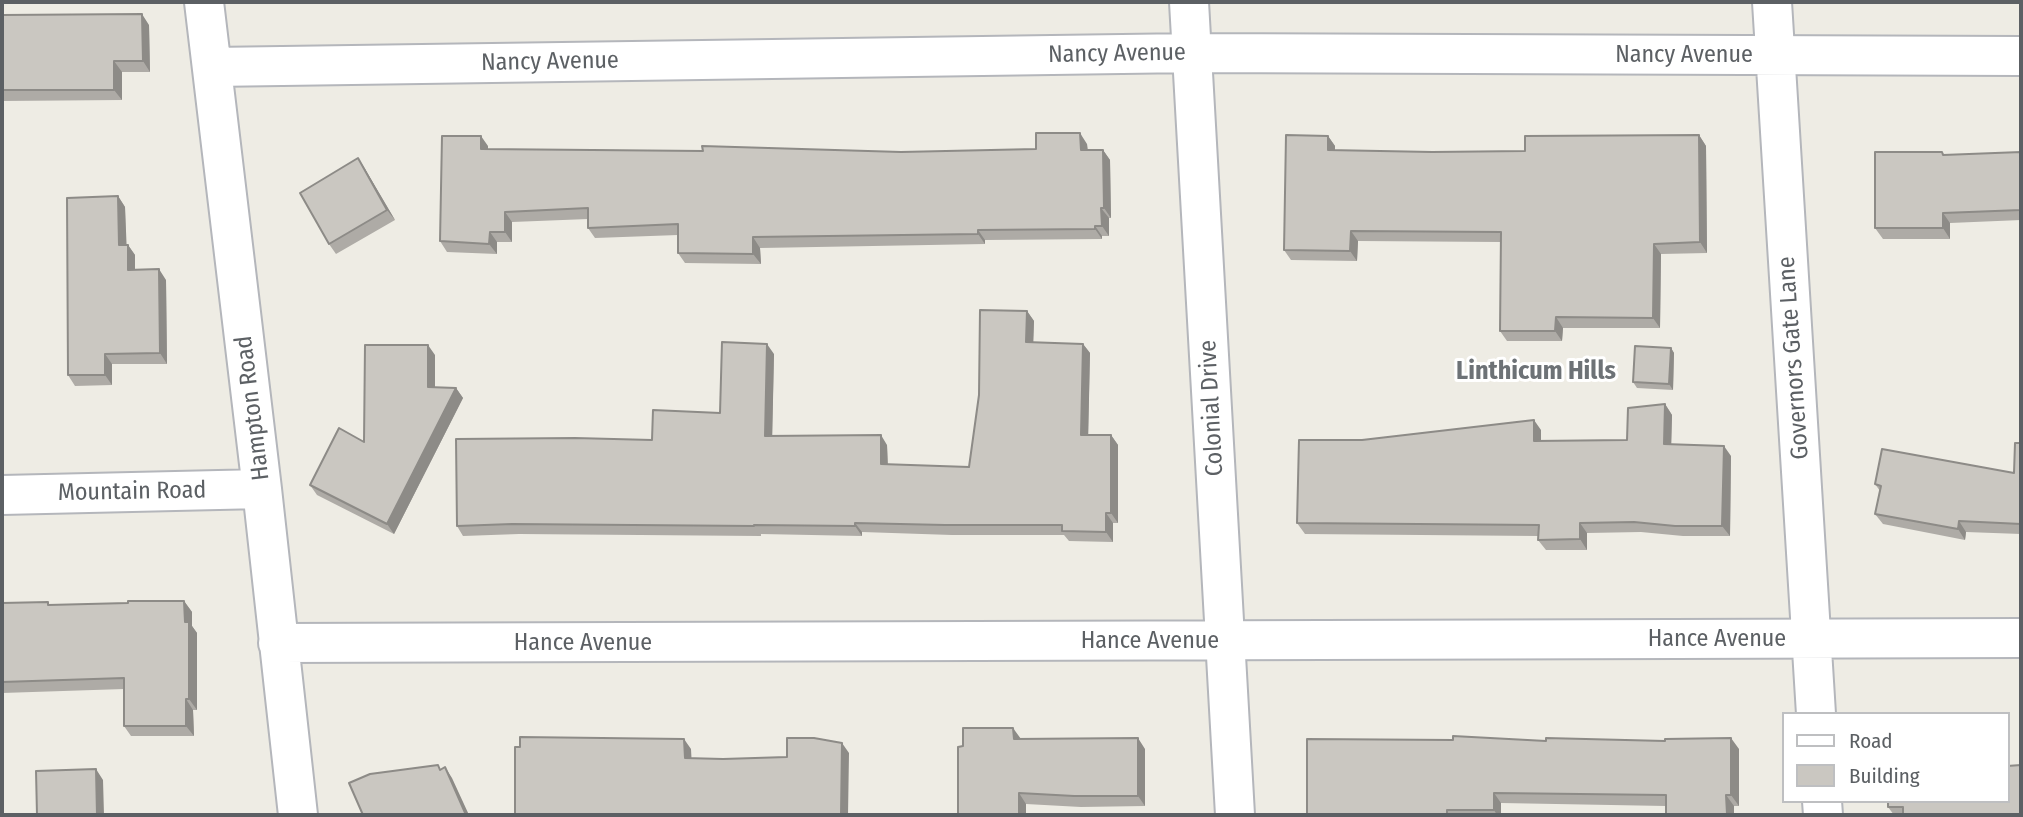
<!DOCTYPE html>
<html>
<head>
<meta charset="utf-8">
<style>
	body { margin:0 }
	#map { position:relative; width:2023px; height:817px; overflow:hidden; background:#eeece4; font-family:"Fira Sans Condensed",sans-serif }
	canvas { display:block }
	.frame { position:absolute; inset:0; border:4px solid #5c6064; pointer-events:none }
	.legend { position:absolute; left:1782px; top:712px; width:228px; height:91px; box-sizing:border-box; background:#fff; border:2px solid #bebfc1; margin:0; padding:9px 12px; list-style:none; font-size:21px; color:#5c6064 }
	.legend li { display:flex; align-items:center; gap:14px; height:35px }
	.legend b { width:35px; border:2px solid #bebfc1 }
</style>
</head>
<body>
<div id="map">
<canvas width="2023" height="817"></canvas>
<div class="frame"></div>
<ul class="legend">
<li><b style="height:9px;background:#fff"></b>Road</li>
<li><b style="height:19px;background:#cac7c1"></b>Building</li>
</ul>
</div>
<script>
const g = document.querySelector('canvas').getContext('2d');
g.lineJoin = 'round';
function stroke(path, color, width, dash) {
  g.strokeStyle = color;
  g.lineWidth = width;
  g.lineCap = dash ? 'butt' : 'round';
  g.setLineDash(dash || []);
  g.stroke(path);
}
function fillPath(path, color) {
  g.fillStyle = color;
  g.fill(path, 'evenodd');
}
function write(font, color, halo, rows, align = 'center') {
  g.font = font + ' "Fira Sans Condensed",sans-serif';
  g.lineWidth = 6;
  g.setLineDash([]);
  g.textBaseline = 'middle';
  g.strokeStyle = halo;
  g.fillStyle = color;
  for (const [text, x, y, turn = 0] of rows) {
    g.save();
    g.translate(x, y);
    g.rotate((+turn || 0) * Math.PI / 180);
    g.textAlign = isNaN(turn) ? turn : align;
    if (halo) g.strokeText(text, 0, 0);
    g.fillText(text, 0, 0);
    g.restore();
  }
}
const minor = new Path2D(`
	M 204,2 L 262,489 L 298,815
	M 1189,2 L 1235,815
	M 1772,2 L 1816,714
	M 212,67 L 1192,53 L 2021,56
	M 2,495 L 262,489
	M 278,643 L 2021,638
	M 1822,801 L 1823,815`);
stroke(minor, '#b4b6bb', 42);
stroke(minor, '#fff', 38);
fillPath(new Path2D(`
	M 2,15 L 149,25 L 150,72 L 122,72 L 122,100 L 2,101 L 3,110 L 2,110 Z
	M 1699,135 L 1706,146 L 1707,253 L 1661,254 L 1660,328 L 1563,328 L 1562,341 L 1507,341 L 1500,331 L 1501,242 L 1358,241 L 1357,261 L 1291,260 L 1284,250 L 1328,136 L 1335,146 L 1335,150 L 1432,152 L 1525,151 Z
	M 1087,144 L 1088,150 L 1103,150 L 1110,160 L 1111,218 L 1109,218 L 1109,236 L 1102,236 L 1102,239 L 985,240 L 985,244 L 760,248 L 761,264 L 685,263 L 678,253 L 678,235 L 595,238 L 588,228 L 588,219 L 512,222 L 512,242 L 497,242 L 497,254 L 447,252 L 440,241 L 488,146 L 488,149 L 901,152 L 1036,149 Z
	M 1942,152 L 1945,155 L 2021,152 L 2021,220 L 1950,223 L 1950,239 L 1883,239 L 1875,228 Z
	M 358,158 L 365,169 L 395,220 L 336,254 L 329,244 Z
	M 118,196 L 125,207 L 126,245 L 128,245 L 135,255 L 135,270 L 166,280 L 167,364 L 112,364 L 112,385 L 75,386 L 68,375 Z
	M 1027,311 L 1034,321 L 1033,342 L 1083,344 L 1090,353 L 1088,435 L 1111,435 L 1118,445 L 1118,523 L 1113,523 L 1113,542 L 1069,541 L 1064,535 L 952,535 L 862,532 L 862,536 L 761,534 L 761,536 L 519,534 L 463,536 L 457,526 L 652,440 L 720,413 L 774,354 L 772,436 L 887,445 L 888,465 L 969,467 Z
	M 1671,348 L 1674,353 L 1673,390 L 1637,388 L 1633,382 Z
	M 435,355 L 435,387 L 456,388 L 463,398 L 394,534 L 317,495 L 310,485 L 364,442 Z
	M 1665,404 L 1672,415 L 1671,444 L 1731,456 L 1730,536 L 1683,536 L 1641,532 L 1587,533 L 1587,550 L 1546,550 L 1538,540 L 1538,536 L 1305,534 L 1297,523 L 1362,440 L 1541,430 L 1541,441 L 1627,440 Z
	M 2021,443 L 2021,534 L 1966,532 L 1965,540 L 1883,524 L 1875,514 L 1880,491 L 1875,484 L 2014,473 Z
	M 184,601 L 192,612 L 192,626 L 197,633 L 197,710 L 193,710 L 194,736 L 131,736 L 124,726 L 124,689 L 2,693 L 2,603 L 50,605 Z
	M 1021,739 L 1145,749 L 1145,806 L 1081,807 L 1026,804 L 1026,815 L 958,815 Z
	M 1546,741 L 1665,741 L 1739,749 L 1739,806 L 1734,806 L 1734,815 L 1666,815 L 1666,806 L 1501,803 L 1501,815 L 1307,815 Z
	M 1888,801 L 2021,815 L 1894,815 L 1888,807 Z`), '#aeaba6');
fillPath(new Path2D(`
	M 142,14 L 149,25 L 150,72 L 143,61 Z
	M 114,61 L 122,72 L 122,100 L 114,90 Z
	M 1080,133 L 1087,144 L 1088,160 L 1081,150 Z
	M 1699,135 L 1706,146 L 1707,253 L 1700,242 Z
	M 481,136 L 488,146 L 488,159 L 481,149 Z
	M 1328,136 L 1335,146 L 1335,160 L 1328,150 Z
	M 1103,150 L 1110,160 L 1111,218 L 1104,208 Z
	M 358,158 L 365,169 L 395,220 L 387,210 Z
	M 118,196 L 125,207 L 127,255 L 119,245 Z
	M 1101,208 L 1109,218 L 1109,236 L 1102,226 Z
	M 505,212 L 512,222 L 512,242 L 505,232 Z
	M 1943,213 L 1950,223 L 1950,239 L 1943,228 Z
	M 1095,226 L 1102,236 L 1102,239 L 1095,229 Z
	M 978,230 L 985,240 L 985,244 L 978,234 Z
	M 1351,231 L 1358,241 L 1357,261 L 1350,251 Z
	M 490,232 L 497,242 L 497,254 L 489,244 Z
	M 753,237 L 760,248 L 761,264 L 753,254 Z
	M 1654,244 L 1661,254 L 1660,328 L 1653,318 Z
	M 128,245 L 135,255 L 135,280 L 128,270 Z
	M 159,269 L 166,280 L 167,364 L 160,353 Z
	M 1027,311 L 1034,321 L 1033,352 L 1026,342 Z
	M 1556,317 L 1563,328 L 1562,341 L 1555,331 Z
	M 767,344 L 774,354 L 772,446 L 765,436 Z
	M 1083,344 L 1090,353 L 1088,444 L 1081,435 Z
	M 428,345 L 435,355 L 435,397 L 428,387 Z
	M 1671,348 L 1674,353 L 1673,390 L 1669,384 Z
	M 105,354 L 112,364 L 112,385 L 105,375 Z
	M 456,388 L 463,398 L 394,534 L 387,524 Z
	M 1665,404 L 1672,415 L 1671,455 L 1664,444 Z
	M 1534,420 L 1541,430 L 1541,452 L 1534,441 Z
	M 881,435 L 887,445 L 888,474 L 881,464 Z
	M 1111,435 L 1118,445 L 1118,523 L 1111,513 Z
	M 1724,446 L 1731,456 L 1730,536 L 1722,526 Z
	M 1106,513 L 1113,523 L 1113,542 L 1106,532 Z
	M 1959,521 L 1966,532 L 1965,540 L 1958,529 Z
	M 855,523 L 862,532 L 862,536 L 855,526 Z
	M 1580,523 L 1587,533 L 1587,550 L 1580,539 Z
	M 184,601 L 192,612 L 192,626 L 197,633 L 197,710 L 189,699 Z
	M 186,699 L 193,710 L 194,736 L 186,726 Z
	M 1013,728 L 1021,739 L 1014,739 Z
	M 1138,738 L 1145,749 L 1145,806 L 1138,796 Z
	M 1731,738 L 1739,749 L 1739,806 L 1731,795 Z
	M 684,739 L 691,749 L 692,768 L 685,758 Z
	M 842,743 L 849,753 L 848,815 L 841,815 Z
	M 445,767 L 452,778 L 469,815 L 466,815 Z
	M 96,769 L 103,780 L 104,815 L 97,815 Z
	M 1019,793 L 1026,804 L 1026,815 L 1019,815 Z
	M 1494,793 L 1501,803 L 1501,815 L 1497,815 L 1494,810 Z
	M 1726,795 L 1734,806 L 1734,815 L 1727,815 L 1727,814 Z`), '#8d8b87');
const building = new Path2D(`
	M 142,14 L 143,61 L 114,61 L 114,90 L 2,90 L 2,15 Z
	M 1036,133 L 1080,133 L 1081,150 L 1103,150 L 1104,208 L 1101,208 L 1102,226 L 1095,226 L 1095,229 L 978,230 L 978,234 L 753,237 L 753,254 L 678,253 L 678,224 L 588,228 L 588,208 L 505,212 L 505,232 L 490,232 L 489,244 L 440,241 L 442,136 L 481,136 L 481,149 L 703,151 L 702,146 L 901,152 L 1036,149 Z
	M 1286,135 L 1328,136 L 1328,150 L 1432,152 L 1525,151 L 1525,136 L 1699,135 L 1700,242 L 1654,244 L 1653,318 L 1556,317 L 1555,331 L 1500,331 L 1501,232 L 1351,231 L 1350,251 L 1284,250 Z
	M 1875,152 L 1942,152 L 1943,155 L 2021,152 L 2021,210 L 1943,213 L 1943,228 L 1875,228 Z
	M 358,158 L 387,210 L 329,244 L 300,193 Z
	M 118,196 L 119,245 L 128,245 L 128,270 L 159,269 L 160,353 L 105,354 L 105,375 L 68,375 L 67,198 Z
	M 980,310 L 1027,311 L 1026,342 L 1083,344 L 1081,435 L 1111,435 L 1111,513 L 1106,513 L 1106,532 L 1062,531 L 1062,525 L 945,525 L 855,523 L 855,526 L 754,525 L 754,526 L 512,524 L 457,526 L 456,439 L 575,438 L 652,440 L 653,410 L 720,413 L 722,342 L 767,344 L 765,436 L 881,435 L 881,464 L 969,467 L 979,395 Z
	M 365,345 L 428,345 L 428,387 L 456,388 L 387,524 L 310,485 L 339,428 L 364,442 Z
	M 1635,346 L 1671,348 L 1669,384 L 1633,382 Z
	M 1665,404 L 1664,444 L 1724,446 L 1722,526 L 1675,526 L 1634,522 L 1580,523 L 1580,539 L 1538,540 L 1539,525 L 1297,523 L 1299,440 L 1362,440 L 1534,420 L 1534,441 L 1627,440 L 1628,408 Z
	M 2015,443 L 2021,443 L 2021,524 L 1959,521 L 1958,529 L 1875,514 L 1881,486 L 1875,484 L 1882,449 L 2014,473 Z
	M 128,601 L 184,601 L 185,622 L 189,622 L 189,699 L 186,699 L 186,726 L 124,726 L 124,678 L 2,682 L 2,603 L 48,602 L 48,605 L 128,603 Z
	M 963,728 L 1013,728 L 1014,739 L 1138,738 L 1138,796 L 1074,796 L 1019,793 L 1019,815 L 958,815 L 958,747 L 963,746 Z
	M 1453,736 L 1546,741 L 1546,738 L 1665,741 L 1665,739 L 1731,738 L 1731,795 L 1726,795 L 1727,814 L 1666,815 L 1666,795 L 1494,793 L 1494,810 L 1447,810 L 1447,815 L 1307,815 L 1307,739 L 1453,740 Z
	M 520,737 L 684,739 L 685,758 L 723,759 L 787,757 L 787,738 L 814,738 L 842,743 L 841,815 L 515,815 L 515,747 L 520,747 Z
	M 438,765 L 440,770 L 445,767 L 466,815 L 363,815 L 349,783 L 370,774 Z
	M 2021,765 L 2021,815 L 1903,815 L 1903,807 L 1888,807 L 1888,801 L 2007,801 L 2007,766 Z
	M 96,769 L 97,815 L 37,815 L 36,771 Z`);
fillPath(building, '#cac7c1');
stroke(building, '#8d8b87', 2);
write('24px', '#5c6064', '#fff', [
	["Nancy Avenue",1117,54,-1],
	["Nancy Avenue",1684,55],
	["Nancy Avenue",550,62,-1],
	["Governors Gate Lane",1794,358,-94],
	["Hampton Road",253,408,-97],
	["Colonial Drive",1212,408,-93],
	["Mountain Road",132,492,-1],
	["Hance Avenue",1717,639],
	["Hance Avenue",1150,641],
	["Hance Avenue",583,643]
]);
write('bold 26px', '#6d7276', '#fff', [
	["Linthicum Hills",1536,372]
]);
</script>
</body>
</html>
